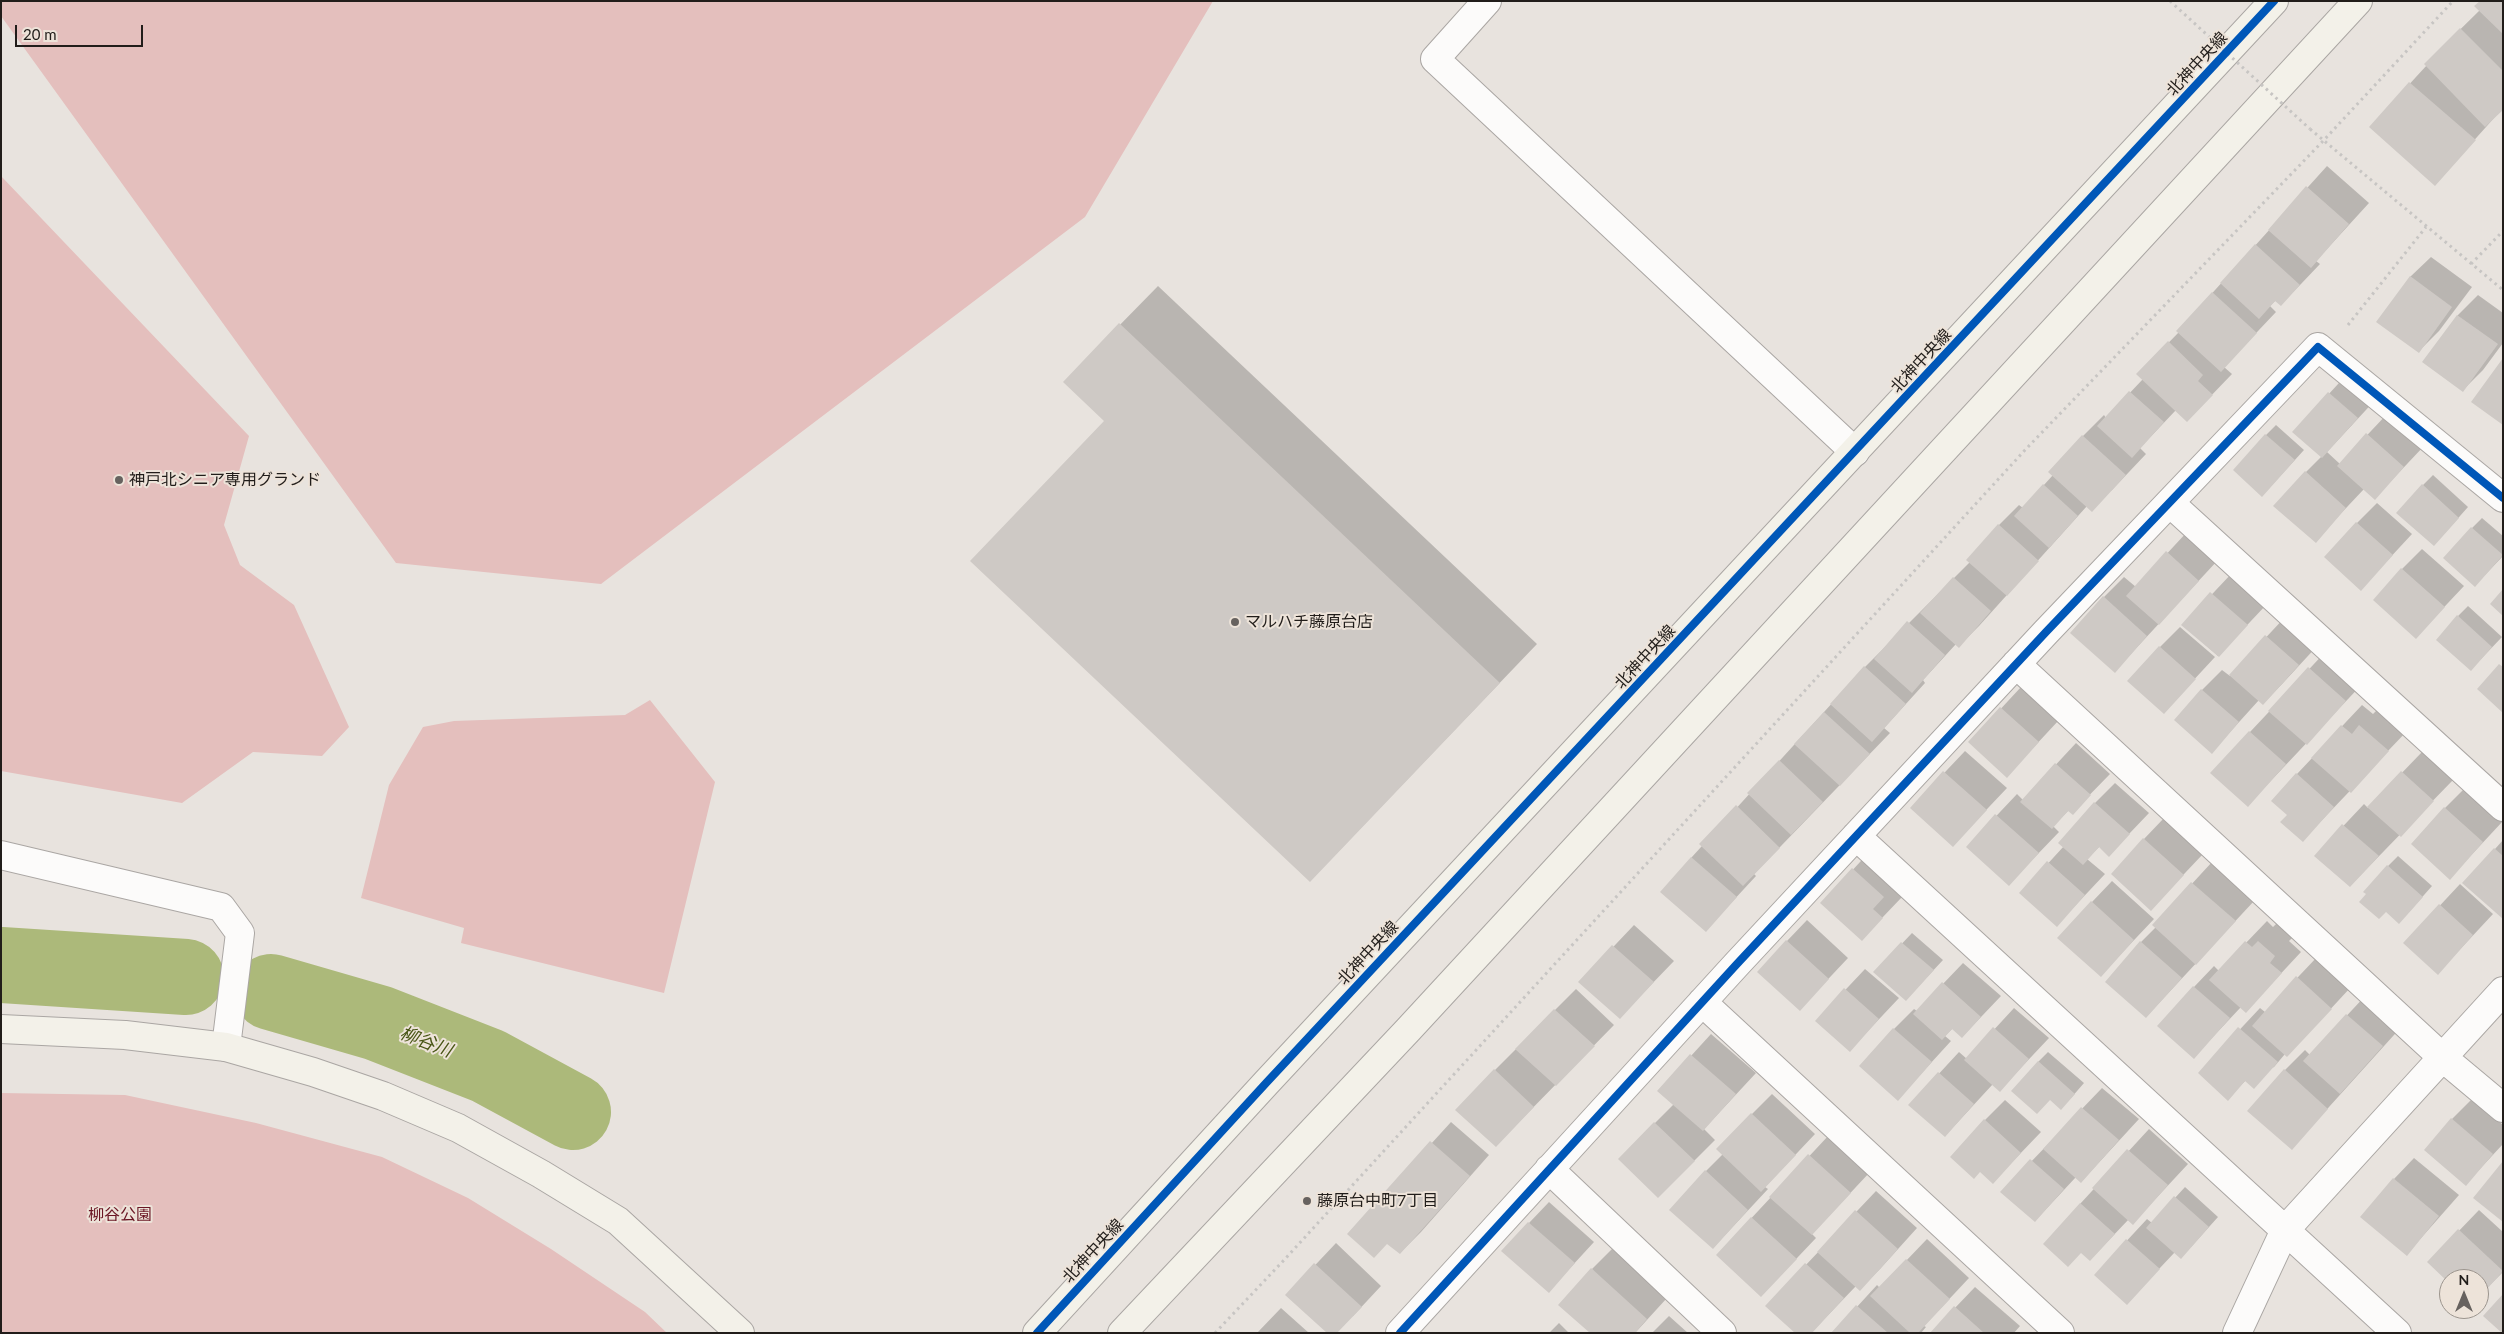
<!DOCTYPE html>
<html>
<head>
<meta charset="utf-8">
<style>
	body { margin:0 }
	#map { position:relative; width:2504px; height:1334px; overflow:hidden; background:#e8e3de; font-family:Lato,sans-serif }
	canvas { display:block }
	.frame { position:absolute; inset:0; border:2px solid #211d1a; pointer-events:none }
	.north { position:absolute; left:2439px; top:1269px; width:50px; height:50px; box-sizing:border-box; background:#ede3d9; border:1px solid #9b948d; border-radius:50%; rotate:0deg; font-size:14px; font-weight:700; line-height:20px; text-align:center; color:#211d1a }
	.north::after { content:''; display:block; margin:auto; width:18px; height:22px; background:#67625f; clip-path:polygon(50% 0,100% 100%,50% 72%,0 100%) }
	.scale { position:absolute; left:15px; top:25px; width:128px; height:22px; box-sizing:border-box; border:2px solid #211d1a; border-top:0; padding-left:6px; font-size:15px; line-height:18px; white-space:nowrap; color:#211d1a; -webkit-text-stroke:4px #ede3d9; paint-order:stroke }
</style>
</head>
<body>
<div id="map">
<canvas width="2504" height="1334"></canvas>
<div class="frame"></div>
<div class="north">N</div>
<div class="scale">20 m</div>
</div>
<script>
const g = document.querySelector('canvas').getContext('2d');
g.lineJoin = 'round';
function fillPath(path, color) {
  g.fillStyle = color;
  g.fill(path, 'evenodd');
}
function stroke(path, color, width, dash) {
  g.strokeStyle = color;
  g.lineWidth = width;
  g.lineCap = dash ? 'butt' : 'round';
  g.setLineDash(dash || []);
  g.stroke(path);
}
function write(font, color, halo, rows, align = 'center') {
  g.font = font + ' Lato,"Noto Sans JP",sans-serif';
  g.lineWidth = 4;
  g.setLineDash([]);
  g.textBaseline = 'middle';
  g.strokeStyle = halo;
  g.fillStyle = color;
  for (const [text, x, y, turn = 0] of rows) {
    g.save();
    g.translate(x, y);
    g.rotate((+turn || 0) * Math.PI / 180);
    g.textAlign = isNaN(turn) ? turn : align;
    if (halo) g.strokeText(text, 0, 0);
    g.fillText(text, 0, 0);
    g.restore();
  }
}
fillPath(new Path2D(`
	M 1,1 L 1213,1 L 1085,217 L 601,584 L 396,563 L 1,16 Z
	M 1,176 L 249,436 L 224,525 L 240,565 L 294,605 L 349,727 L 322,756 L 253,752 L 182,803 L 1,771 Z
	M 650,700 L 715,782 L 664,993 L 461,943 L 464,928 L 361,898 L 389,785 L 423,727 L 454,721 L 625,715 Z
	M 1,1093 L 125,1095 L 256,1123 L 382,1157 L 468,1198 L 551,1249 L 645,1312 L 667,1333 L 1,1333 Z`), '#e4bfbd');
fillPath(new Path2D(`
	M 2503,1 L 2503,108 L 2435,184 L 2370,127 L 2427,65 L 2425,64 L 2480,10 Z
	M 2327,166 L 2369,203 L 2316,261 L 2320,264 L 2301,284 L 2281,304 L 2276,300 L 2270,306 L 2276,312 L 2224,367 L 2232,374 L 2207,400 L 2176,410 L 2140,448 L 2146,454 L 2112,490 L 2087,506 L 1979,626 L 1959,646 L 1956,644 L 1923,680 L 1925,683 L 1884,728 L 1890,733 L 1754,874 L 1756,876 L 1706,930 L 1691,858 L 1865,667 L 1970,562 L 1999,525 L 2019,505 L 2023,508 L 2053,475 L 2050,472 L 2083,436 L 2104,415 L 2106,418 L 2143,379 L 2138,374 L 2179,332 L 2178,331 Z
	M 2431,257 L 2472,287 L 2439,331 L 2419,351 L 2410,277 Z
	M 1158,286 L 1537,644 L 1310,881 L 1106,421 L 1064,382 Z
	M 2478,295 L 2503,313 L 2503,343 L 2483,370 L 2463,390 L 2424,362 L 2458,315 Z
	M 2349,372 L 2378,397 L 2327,452 L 2340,464 L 2387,414 L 2424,446 L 2375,498 L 2364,489 L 2315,541 L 2306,472 L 2322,456 L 2294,432 Z
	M 2276,425 L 2304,450 L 2262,496 L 2266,435 Z
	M 2433,475 L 2468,507 L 2444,534 L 2423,485 Z
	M 2377,503 L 2412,534 L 2361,589 L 2357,523 Z
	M 2482,518 L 2503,536 L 2503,556 L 2485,575 L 2472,528 Z
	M 2187,532 L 2218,560 L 2115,671 L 2104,597 L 2124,577 L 2136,587 Z
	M 2422,549 L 2464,586 L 2416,637 L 2402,569 Z
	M 2232,573 L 2267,604 L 2218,656 L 2183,625 Z
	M 2468,606 L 2502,637 L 2481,659 L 2458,616 Z
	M 2286,616 L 2319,644 L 2283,683 L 2263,704 L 2259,700 L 2212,752 L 2202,690 L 2222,670 L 2230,676 Z
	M 2180,627 L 2215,657 L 2164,712 L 2160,647 Z
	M 2329,648 L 2366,680 L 2248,805 L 2250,732 Z
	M 2021,687 L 2059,720 L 2007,776 L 1970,742 Z
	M 2362,705 L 2373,714 L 2381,706 L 2408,730 L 2303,840 L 2297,774 Z
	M 2076,743 L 2110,774 L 2072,813 L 2069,810 L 2053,826 L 2059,832 L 2009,884 L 1967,847 L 2017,794 L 2023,800 Z
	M 1965,751 L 2007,788 L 1953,845 L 1911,808 Z
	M 2422,752 L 2453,780 L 2350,886 L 2316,855 L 2364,804 L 2368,808 Z
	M 2115,783 L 2149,813 L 2109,855 L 2100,846 L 2087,859 L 2105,874 L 2057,925 L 2021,893 L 2064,846 L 2095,803 Z
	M 2465,788 L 2503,821 L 2450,878 L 2445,808 Z
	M 2164,818 L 2203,854 L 2151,909 L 2144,839 Z
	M 2503,840 L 2503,918 L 2495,849 Z
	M 1873,848 L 1903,876 L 1892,888 L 1902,897 L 1862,939 L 1822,903 Z
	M 2398,856 L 2432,886 L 2409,912 L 2388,866 Z
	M 2212,862 L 2255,900 L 2146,1017 L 2141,942 L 2156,927 L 2154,925 Z
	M 2112,881 L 2154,919 L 2101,975 L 2092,902 Z
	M 2460,884 L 2493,914 L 2438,973 L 2405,943 Z
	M 1807,920 L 1848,958 L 1800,1009 L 1787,941 Z
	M 2267,921 L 2273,927 L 2279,921 L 2295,935 L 2289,941 L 2301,952 L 2246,1011 L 2241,1007 L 2194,1057 L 2194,987 L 2214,966 L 2219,971 Z
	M 1634,925 L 1674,961 L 1620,1017 L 1580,982 Z
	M 1912,933 L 1943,960 L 1915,990 L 1875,972 Z
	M 2317,957 L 2351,987 L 2287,1056 L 2285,1054 L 2274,1067 L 2246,1080 L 2228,1099 L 2199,1073 L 2260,1008 L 2265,1012 Z
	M 1963,963 L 2001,996 L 1962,1037 L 1953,1028 L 1945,1036 L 1951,1041 L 1898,1099 L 1894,1029 L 1914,1009 L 1917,1011 Z
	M 1865,969 L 1899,998 L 1850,1050 L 1817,1020 Z
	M 1576,989 L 1614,1025 L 1516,1125 L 1495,1070 Z
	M 2367,994 L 2403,1025 L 2292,1148 L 2285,1070 L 2305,1050 L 2310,1055 Z
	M 2014,1008 L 2049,1038 L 2000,1090 L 1993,1084 L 1945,1136 L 1910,1105 L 1959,1052 L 1967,1059 Z
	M 1711,1034 L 1756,1073 L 1704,1129 L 1715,1140 L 1658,1197 L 1619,1159 L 1674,1104 L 1659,1091 Z
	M 2048,1052 L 2084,1083 L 2071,1098 L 2050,1099 L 2038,1062 Z
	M 2102,1088 L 2139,1119 L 2081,1182 L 2076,1177 L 2035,1221 L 2002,1192 Z
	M 1772,1094 L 1815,1134 L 1765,1187 L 1768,1189 L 1713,1248 L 1706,1171 L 1723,1154 L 1752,1114 Z
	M 2472,1099 L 2503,1125 L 2503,1144 L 2466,1184 L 2452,1119 Z
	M 2005,1100 L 2041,1132 L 1993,1182 L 1985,1120 Z
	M 1451,1122 L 1489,1155 L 1421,1232 L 1400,1253 L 1388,1242 L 1349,1234 Z
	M 2149,1129 L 2188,1164 L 2133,1223 L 2129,1219 L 2090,1260 L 2080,1204 Z
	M 1829,1135 L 1870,1172 L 1812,1234 L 1816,1238 L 1761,1296 L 1717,1255 Z
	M 2414,1158 L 2459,1195 L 2407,1254 L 2394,1179 Z
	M 2185,1187 L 2218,1217 L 2191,1247 L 2175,1252 L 2127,1303 L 2095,1275 L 2147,1219 L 2152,1223 Z
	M 1876,1191 L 1917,1228 L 1880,1269 L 1860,1289 L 1856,1286 L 1811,1333 L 1767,1306 Z
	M 1549,1202 L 1594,1242 L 1549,1291 L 1529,1223 Z
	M 2479,1210 L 2503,1232 L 2503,1272 L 2479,1296 L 2479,1279 L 2449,1279 L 2449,1281 L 2429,1262 Z
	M 1927,1239 L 1969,1278 L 1924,1326 L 1926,1327 L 1921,1333 L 1833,1333 L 1877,1285 L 1880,1288 Z
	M 1336,1243 L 1381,1286 L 1353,1316 L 1287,1295 Z
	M 1612,1249 L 1667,1298 L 1635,1333 L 1592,1269 Z
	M 1975,1287 L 2020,1326 L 2014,1333 L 1931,1333 Z
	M 1281,1308 L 1309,1333 L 1257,1333 Z
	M 1669,1316 L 1688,1333 L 1652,1333 Z
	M 1559,1323 L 1569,1333 L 1549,1333 Z`), '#0003');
stroke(new Path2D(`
	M 1,965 L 186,977
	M 271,992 L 378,1023 L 488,1066 L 573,1112`), '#acb97a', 76);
fillPath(new Path2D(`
	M 2480,1 L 2503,1 L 2503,34 L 2474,6 Z
	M 2460,28 L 2503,71 L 2503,110 L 2485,127 L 2424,64 Z
	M 2409,82 L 2476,140 L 2435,186 L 2369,127 Z
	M 2306,186 L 2349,224 L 2311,268 L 2268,230 Z
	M 2255,244 L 2300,285 L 2281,306 L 2275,301 L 2259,319 L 2220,283 Z
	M 2410,276 L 2452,307 L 2419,353 L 2376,322 Z
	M 2212,292 L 2257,333 L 2221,372 L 2176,331 Z
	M 2457,315 L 2498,344 L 2463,392 L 2422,362 Z
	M 1119,323 L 1500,683 L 1310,882 L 970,561 L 1104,421 L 1063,382 Z
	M 2168,341 L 2203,375 L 2198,381 L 2213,395 L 2187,422 L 2136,374 Z
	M 2503,358 L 2503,425 L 2471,402 Z
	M 2129,391 L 2164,422 L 2132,458 L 2097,426 Z
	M 2328,392 L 2358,418 L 2322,458 L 2292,432 Z
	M 2366,433 L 2404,467 L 2375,500 L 2337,466 Z
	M 2265,434 L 2295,460 L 2262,497 L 2233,470 Z
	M 2082,435 L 2126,475 L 2092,512 L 2048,472 Z
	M 2305,471 L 2346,508 L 2316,543 L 2273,506 Z
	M 2043,484 L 2078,516 L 2049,548 L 2014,516 Z
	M 2422,484 L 2459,518 L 2434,546 L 2396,513 Z
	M 2356,522 L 2393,555 L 2361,591 L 2324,557 Z
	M 1998,524 L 2039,561 L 2007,596 L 1966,560 Z
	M 2471,527 L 2503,555 L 2475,587 L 2443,558 Z
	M 2166,551 L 2199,581 L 2159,625 L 2126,596 Z
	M 2401,568 L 2445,607 L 2416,639 L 2373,600 Z
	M 1953,577 L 1991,611 L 1959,648 L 1920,613 Z
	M 2503,589 L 2503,616 L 2490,604 Z
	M 2210,592 L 2248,625 L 2219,657 L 2181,625 Z
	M 2103,596 L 2147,636 L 2115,673 L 2070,633 Z
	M 2457,615 L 2492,647 L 2471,671 L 2436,640 Z
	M 1907,621 L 1945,655 L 1912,693 L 1874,659 Z
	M 2265,635 L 2299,665 L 2263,705 L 2229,675 Z
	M 2159,646 L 2196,679 L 2164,714 L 2127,681 Z
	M 2499,664 L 2503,667 L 2503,713 L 2477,689 Z
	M 1864,666 L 1906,704 L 1872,742 L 1830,704 Z
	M 2308,667 L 2346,701 L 2307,745 L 2268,711 Z
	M 2201,689 L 2239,722 L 2212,754 L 2174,720 Z
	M 2000,707 L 2039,742 L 2007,778 L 1968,742 Z
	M 1824,712 L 1870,754 L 1840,786 L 1794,744 Z
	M 2341,725 L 2352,734 L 2359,725 L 2389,751 L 2351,793 L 2311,758 Z
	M 2249,731 L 2286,764 L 2248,807 L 2210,773 Z
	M 1779,760 L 1823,802 L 1791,835 L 1747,793 Z
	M 2055,763 L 2091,795 L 2073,815 L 2068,811 L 2052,829 L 2020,802 Z
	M 1943,771 L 1987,810 L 1953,847 L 1910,808 Z
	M 2401,771 L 2434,801 L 2401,837 L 2367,807 Z
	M 2296,773 L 2334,807 L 2303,842 L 2280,822 L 2287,815 L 2271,801 Z
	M 2094,802 L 2130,834 L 2109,857 L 2099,847 L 2083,865 L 2058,843 Z
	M 1736,805 L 1780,848 L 1743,886 L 1699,844 Z
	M 2444,807 L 2483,842 L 2450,880 L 2411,844 Z
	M 1995,814 L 2039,853 L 2009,886 L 1966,847 Z
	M 2342,824 L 2379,856 L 2350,887 L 2314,856 Z
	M 2143,838 L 2184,875 L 2151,911 L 2111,874 Z
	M 2494,848 L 2503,856 L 2503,919 L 2462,883 Z
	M 1691,857 L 1737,897 L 1706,932 L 1660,892 Z
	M 2047,861 L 2085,895 L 2057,927 L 2019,893 Z
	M 2387,865 L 2423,897 L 2399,924 L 2386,912 L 2379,919 L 2359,902 L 2366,894 L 2363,892 Z
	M 1852,868 L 1884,897 L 1873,909 L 1883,918 L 1862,941 L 1820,903 Z
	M 2191,882 L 2236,921 L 2196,965 L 2152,925 Z
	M 2091,901 L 2134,940 L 2101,977 L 2057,938 Z
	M 2439,904 L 2473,935 L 2438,975 L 2403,943 Z
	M 1786,940 L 1829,979 L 1800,1011 L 1757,972 Z
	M 2140,941 L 2182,978 L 2146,1018 L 2105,982 Z
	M 2245,941 L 2252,947 L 2258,941 L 2275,956 L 2270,963 L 2282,973 L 2246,1013 L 2209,980 Z
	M 1901,942 L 1934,970 L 1906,1001 L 1873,972 Z
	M 1612,945 L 1654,982 L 1620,1019 L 1578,982 Z
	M 2296,976 L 2332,1009 L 2287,1057 L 2252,1026 Z
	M 1942,982 L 1981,1017 L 1962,1038 L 1952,1029 L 1942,1040 L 1913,1014 Z
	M 2193,986 L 2230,1018 L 2194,1059 L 2157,1026 Z
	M 1844,988 L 1879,1019 L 1850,1052 L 1815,1021 Z
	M 1554,1009 L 1595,1046 L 1556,1086 L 1515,1049 Z
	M 2346,1014 L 2383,1046 L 2340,1094 L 2303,1061 Z
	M 1993,1027 L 2029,1059 L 2000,1092 L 1964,1060 Z
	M 2238,1027 L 2278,1062 L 2254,1089 L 2245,1081 L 2228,1101 L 2198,1073 Z
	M 1893,1028 L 1932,1062 L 1898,1101 L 1859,1066 Z
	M 1690,1054 L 1736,1094 L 1703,1131 L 1657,1091 Z
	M 2038,1061 L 2075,1094 L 2061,1110 L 2050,1100 L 2037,1114 L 2011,1091 Z
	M 1494,1069 L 1534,1107 L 1496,1147 L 1455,1110 Z
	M 2284,1069 L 2328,1109 L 2292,1150 L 2247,1111 Z
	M 1938,1072 L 1974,1104 L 1945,1137 L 1908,1105 Z
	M 2081,1107 L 2119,1140 L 2081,1183 L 2043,1149 Z
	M 1751,1113 L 1796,1155 L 1761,1192 L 1716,1149 Z
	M 2451,1118 L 2493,1154 L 2466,1186 L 2424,1150 Z
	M 1984,1119 L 2021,1153 L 1993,1184 L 1980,1172 L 1974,1179 L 1950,1157 Z
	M 1654,1122 L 1695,1161 L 1658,1198 L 1618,1159 Z
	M 1430,1141 L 1470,1176 L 1400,1254 L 1387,1244 L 1374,1258 L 1347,1234 Z
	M 2127,1149 L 2168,1185 L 2133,1225 L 2092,1188 Z
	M 1808,1154 L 1851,1193 L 1812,1235 L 1769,1197 Z
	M 2030,1159 L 2064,1189 L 2035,1222 L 2000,1192 Z
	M 2503,1161 L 2503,1222 L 2473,1198 Z
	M 1705,1170 L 1748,1210 L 1713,1249 L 1669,1210 Z
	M 2393,1178 L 2439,1216 L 2407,1256 L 2360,1217 Z
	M 2174,1196 L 2209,1227 L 2181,1259 L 2146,1228 Z
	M 2080,1203 L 2115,1234 L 2090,1261 L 2081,1253 L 2068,1267 L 2043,1244 Z
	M 1855,1210 L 1898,1249 L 1860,1291 L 1817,1252 Z
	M 1751,1217 L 1797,1259 L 1761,1297 L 1716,1255 Z
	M 1528,1222 L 1575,1263 L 1549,1293 L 1501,1251 Z
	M 2458,1229 L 2503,1271 L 2479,1298 L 2479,1279 L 2449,1279 L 2449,1283 L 2427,1262 Z
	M 2126,1239 L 2160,1269 L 2127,1305 L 2094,1275 Z
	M 1906,1259 L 1950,1299 L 1918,1333 L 1910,1333 L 1870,1296 Z
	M 1314,1263 L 1362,1307 L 1337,1333 L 1327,1333 L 1285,1295 Z
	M 1805,1263 L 1844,1298 L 1812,1333 L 1795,1333 L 1765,1306 Z
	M 1591,1268 L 1647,1319 L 1635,1333 L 1590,1333 L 1558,1305 Z
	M 2503,1294 L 2503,1333 L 2502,1333 L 2483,1316 Z
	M 1856,1305 L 1888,1333 L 1831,1333 Z
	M 1954,1306 L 1984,1333 L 1930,1333 Z`), '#cec9c5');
const street = new Path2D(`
	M 1487,1 L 1435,59 L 1855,452
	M 2170,503 L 2503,807
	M 2016,664 L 2442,1057 L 2503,1108
	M 1856,836 L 2397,1333
	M 1,855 L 221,907 L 240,933 L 226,1047
	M 1702,1002 L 2060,1333
	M 1549,1169 L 1722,1333
	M 1400,1333 L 1736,965 L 2046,632 L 2318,347 L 2503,498
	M 2237,1333 L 2285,1230 L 2503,991`);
const secondary = new Path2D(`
	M 1,1029 L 125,1035 L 226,1047 L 313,1072 L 383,1096 L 458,1128 L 541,1174 L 618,1221 L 740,1333
	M 1037,1333 L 1267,1082 L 2274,1
	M 1122,1333 L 1408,1030 L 2358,1`);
stroke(street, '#aaa6a3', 30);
stroke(secondary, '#aaa6a3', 30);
stroke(new Path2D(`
	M 2310,129 L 2503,290
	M 2471,264 L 2503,231
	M 2348,325 L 2426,227
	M 1215,1333 L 1285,1259 L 2025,450 L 2324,140 L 2453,1`), '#c7c5c3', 3, [2.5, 4]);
stroke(street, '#fcfbfa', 28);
stroke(secondary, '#f3f1e9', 28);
stroke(new Path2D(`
	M 2170,1 L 2310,129`), '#c7c5c3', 3, [2.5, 4]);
stroke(new Path2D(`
	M 1037,1333 L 1267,1082 L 2274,1
	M 1400,1333 L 1736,965 L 2046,632 L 2318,347 L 2503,498`), '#0057b8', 8);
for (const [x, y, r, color] of [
	[119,480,5,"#67625f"],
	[1235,622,5,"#67625f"],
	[1307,1201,5,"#67625f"]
]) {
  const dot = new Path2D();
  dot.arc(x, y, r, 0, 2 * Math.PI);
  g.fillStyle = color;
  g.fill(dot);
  stroke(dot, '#ede3d9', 2);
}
write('16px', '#211d1a', '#ede3d9', [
	["北神中央線",2197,64,-47],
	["北神中央線",1921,361,-47],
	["北神中央線",1645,657,-47],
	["北神中央線",1368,953,-47],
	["北神中央線",1093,1251,-47]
]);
write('16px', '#211d1a', '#ede3d9', [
	["神戸北シニア専用グランド",129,480],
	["マルハチ藤原台店",1245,622],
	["藤原台中町7丁目",1317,1201]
], 'left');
write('16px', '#6a1523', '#ede3d9', [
	["柳谷公園",120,1215]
]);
write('italic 18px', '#485515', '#ede3d9', [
	["柳谷川",426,1042,21]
]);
</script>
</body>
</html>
